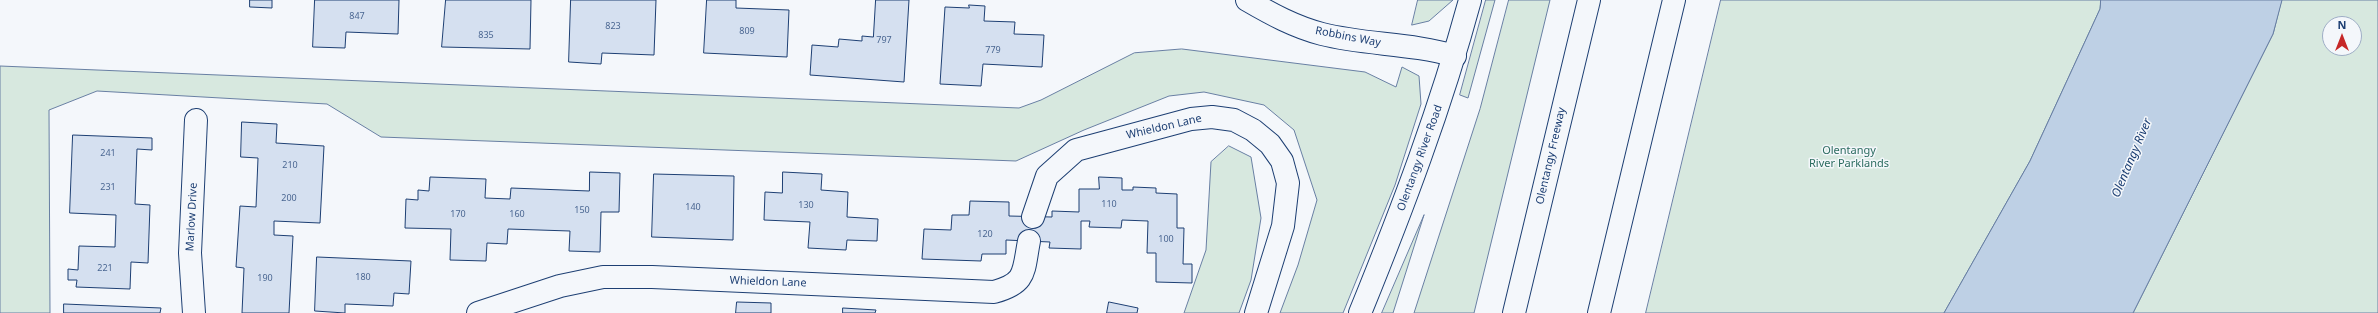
<!DOCTYPE html>
<html>
<head>
<meta charset="utf-8">
<style>
	body { margin:0 }
	#map { position:relative; width:2378px; height:313px; overflow:hidden; background:#f4f7fb; font-family:"Noto Sans",sans-serif }
	canvas { display:block }
	.north { position:absolute; left:2322px; top:16px; width:40px; height:40px; box-sizing:border-box; background:#f4f7fb; border:1px solid #9eadc5; border-radius:50%; rotate:0deg; font-size:11px; font-weight:700; line-height:16px; text-align:center; color:#1d3f73 }
	.north::after { content:''; display:block; margin:auto; width:14px; height:18px; background:#c62828; clip-path:polygon(50% 0,100% 100%,50% 72%,0 100%) }
</style>
</head>
<body>
<div id="map">
<canvas width="2378" height="313"></canvas>
<div class="north">N</div>
</div>
<script>
const g = document.querySelector('canvas').getContext('2d');
g.lineJoin = 'round';
function fillPath(path, color) {
  g.fillStyle = color;
  g.fill(path, 'evenodd');
}
function stroke(path, color, width, dash) {
  g.strokeStyle = color;
  g.lineWidth = width;
  g.lineCap = dash ? 'butt' : 'round';
  g.setLineDash(dash || []);
  g.stroke(path);
}
function write(font, color, halo, rows, align = 'center') {
  g.font = font + ' "Noto Sans",sans-serif';
  g.lineWidth = 3;
  g.setLineDash([]);
  g.textBaseline = 'middle';
  g.strokeStyle = halo;
  g.fillStyle = color;
  for (const [text, x, y, turn = 0] of rows) {
    g.save();
    g.translate(x, y);
    g.rotate((+turn || 0) * Math.PI / 180);
    g.textAlign = isNaN(turn) ? turn : align;
    if (halo) g.strokeText(text, 0, 0);
    g.fillText(text, 0, 0);
    g.restore();
  }
}
const green = new Path2D(`
	M 1418,0 L 1453,0 L 1429,21 L 1412,25 Z
	M 1486,0 L 1495,0 L 1468,98 L 1460,95 Z
	M 1509,0 L 1550,0 L 1474,313 L 1414,313 L 1480,109 Z
	M 1721,0 L 2101,0 L 2100,9 L 2030,161 L 1944,313 L 1646,313 Z
	M 2282,0 L 2378,0 L 2378,313 L 2133,313 L 2273,34 ZM 2330,24 L 2354,24 L 2354,48 L 2330,48 Z
	M 1182,49 L 1365,72 L 1396,87 L 1402,67 L 1419,76 L 1421,104 L 1395,185 L 1343,313 L 1280,313 L 1298,265 L 1317,200 L 1294,130 L 1264,105 L 1204,92 L 1169,96 L 1084,130 L 1016,161 L 381,137 L 327,104 L 97,91 L 49,110 L 50,313 L 0,313 L 0,66 L 1019,108 L 1041,100 L 1134,53 Z
	M 1229,146 L 1251,157 L 1261,218 L 1251,280 L 1239,313 L 1184,313 L 1206,250 L 1211,162 Z
	M 1424,215 L 1393,313 L 1382,313 Z`);
fillPath(green, '#d7e8df');
stroke(green, '#687fa3', 1);
const water = new Path2D(`
	M 2101,0 L 2282,0 L 2273,34 L 2133,313 L 1944,313 L 2030,161 L 2100,9 Z`);
fillPath(water, '#bed0e5');
stroke(water, '#687fa3', 1);
const building = new Path2D(`
	M 250,0 L 272,0 L 272,8 L 250,7 Z
	M 315,0 L 399,0 L 398,34 L 346,32 L 345,48 L 313,47 Z
	M 446,0 L 531,0 L 530,49 L 442,47 Z
	M 571,0 L 656,0 L 654,55 L 602,53 L 601,64 L 569,62 Z
	M 707,0 L 736,0 L 736,8 L 789,10 L 787,57 L 704,53 Z
	M 876,0 L 909,0 L 904,82 L 810,75 L 812,45 L 838,47 L 839,39 L 862,41 L 862,36 L 873,37 Z
	M 969,5 L 985,6 L 984,21 L 1015,22 L 1014,34 L 1044,35 L 1042,67 L 983,64 L 981,86 L 940,84 L 945,7 L 969,8 Z
	M 242,122 L 277,124 L 276,143 L 324,146 L 320,223 L 274,221 L 274,235 L 293,236 L 289,313 L 242,313 L 244,268 L 236,267 L 240,206 L 256,207 L 258,158 L 241,157 Z
	M 73,135 L 152,138 L 152,150 L 137,149 L 135,204 L 150,205 L 148,263 L 131,262 L 130,289 L 76,287 L 77,280 L 68,280 L 68,269 L 78,270 L 79,246 L 115,247 L 116,215 L 70,213 Z
	M 590,172 L 620,173 L 619,212 L 601,212 L 600,252 L 569,251 L 570,231 L 508,229 L 507,244 L 487,243 L 486,261 L 450,260 L 451,229 L 405,228 L 406,199 L 418,200 L 418,190 L 429,191 L 430,177 L 486,179 L 485,198 L 510,199 L 511,188 L 589,191 Z
	M 783,172 L 822,174 L 821,190 L 848,192 L 847,217 L 878,219 L 877,241 L 847,240 L 846,250 L 808,248 L 810,222 L 764,220 L 765,192 L 782,193 Z
	M 654,174 L 734,176 L 733,240 L 652,237 Z
	M 1099,177 L 1122,178 L 1122,190 L 1133,190 L 1133,187 L 1156,188 L 1156,193 L 1177,194 L 1177,228 L 1184,228 L 1183,264 L 1192,264 L 1192,283 L 1156,282 L 1156,253 L 1147,253 L 1148,221 L 1122,220 L 1121,228 L 1089,227 L 1090,221 L 1081,221 L 1081,249 L 1049,248 L 1050,242 L 1006,240 L 1006,254 L 982,254 L 981,261 L 922,259 L 924,229 L 951,230 L 952,215 L 969,215 L 970,201 L 1009,202 L 1009,216 L 1052,217 L 1052,211 L 1079,212 L 1079,189 L 1099,189 Z
	M 317,257 L 411,261 L 409,294 L 394,293 L 393,306 L 345,304 L 345,313 L 315,311 Z
	M 737,302 L 771,303 L 771,313 L 736,313 Z
	M 1109,302 L 1138,308 L 1137,313 L 1107,313 Z
	M 64,304 L 161,308 L 160,313 L 64,313 Z
	M 843,308 L 876,310 L 875,313 L 843,313 Z`);
fillPath(building, '#d5e0f0');
stroke(building, '#1d3f73', 1);
const street = new Path2D(`
	M 1247,0 C 1271,14 1295,27 1322,34 C 1366,45 1411,43 1455,56
	M 1033,217 L 1047,176 L 1076,150 L 1191,119 L 1212,117 L 1234,120 L 1253,130 L 1270,144 L 1282,161 L 1288,183 L 1283,226 L 1256,313
	M 194,313 L 190,253 L 196,120
	M 478,313 L 560,286 L 603,277 L 652,277 L 994,292 C 1027,283 1023,272 1029,241`);
const secondary = new Path2D(`
	M 1360,313 C 1402,210 1441,107 1470,0`);
const highway = new Path2D(`
	M 1514,313 L 1589,0
	M 1599,313 L 1674,0`);
stroke(street, '#1d3f73', 24);
stroke(secondary, '#1d3f73', 24);
stroke(highway, '#1d3f73', 24);
stroke(street, '#f4f7fb', 22);
stroke(secondary, '#f4f7fb', 22);
stroke(highway, '#f4f7fb', 22);
write('9px', '#4b6792', null, [
	["847",357,16],
	["823",613,26],
	["809",747,31],
	["835",486,35],
	["797",884,40],
	["779",993,50],
	["241",108,153],
	["210",290,165],
	["231",108,187],
	["200",289,198],
	["110",1109,204],
	["130",806,205],
	["140",693,207],
	["150",582,210],
	["170",458,214],
	["160",517,214],
	["120",985,234],
	["100",1166,239],
	["221",105,268],
	["180",363,277],
	["190",265,278]
]);
write('11px', '#1d3f73', '#f4f7fb', [
	["Robbins Way",1348,37,11],
	["Whieldon Lane",1164,127,-13],
	["Olentangy Freeway",1551,156,-77],
	["Olentangy River Road",1420,158,-70],
	["Marlow Drive",192,217,-87],
	["Whieldon Lane",768,282,2]
]);
write('11px', '#2c6c60', '#f4f7fb', [
	["Olentangy",1849,151],
	["River Parklands",1849,164]
]);
write('italic 12px', '#1d3f73', '#f4f7fb', [
	["Olentangy River",2132,158,-67]
]);
</script>
</body>
</html>
